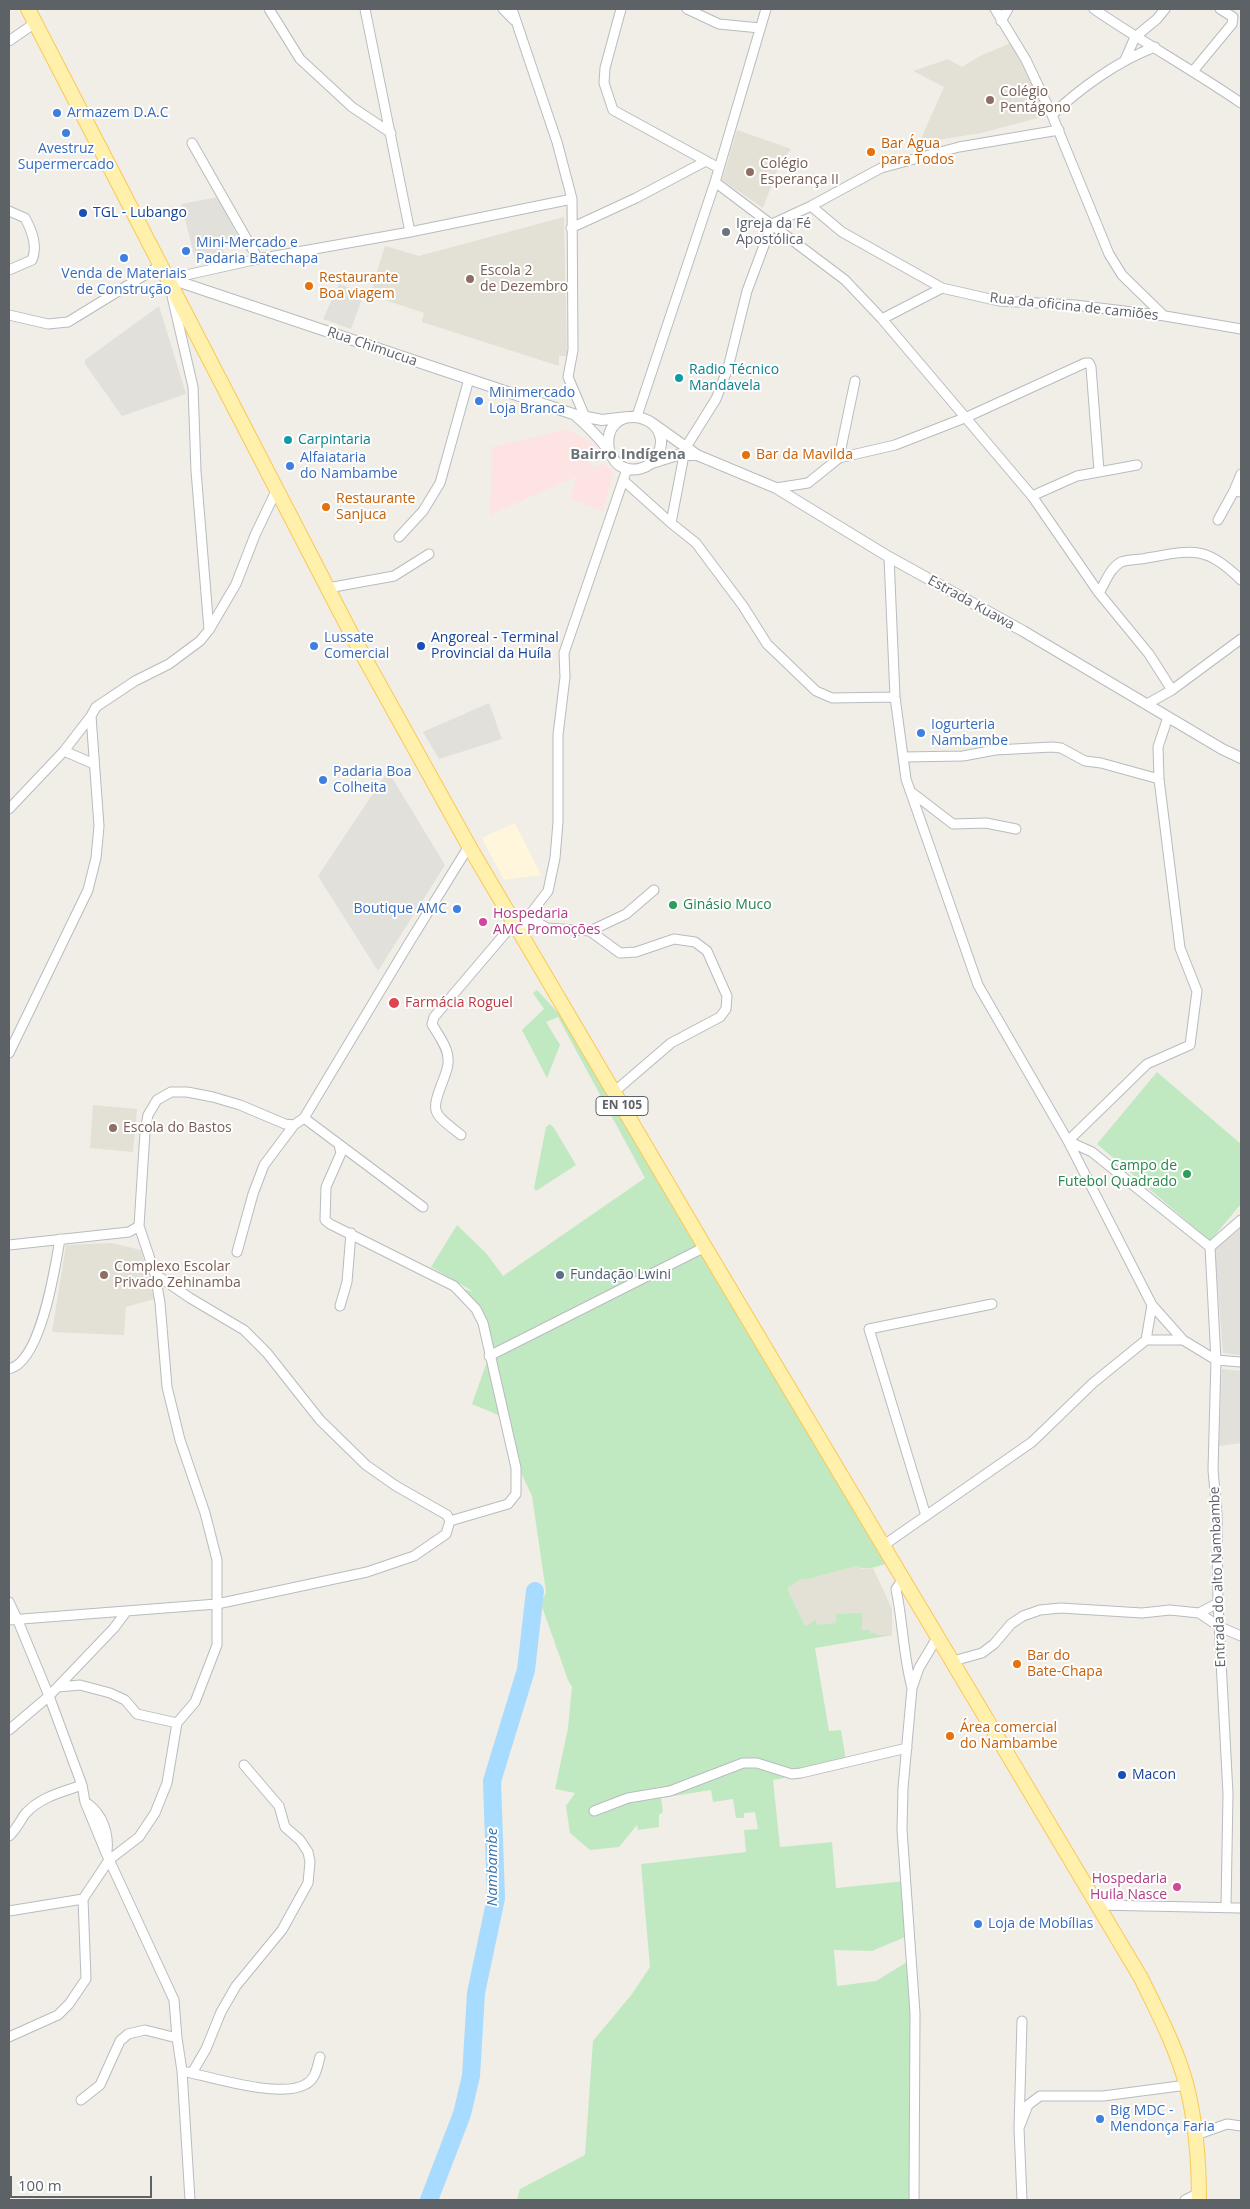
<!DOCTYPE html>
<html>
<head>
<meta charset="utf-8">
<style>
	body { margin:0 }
	#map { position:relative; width:1250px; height:2209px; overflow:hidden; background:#f0eee6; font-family:"Open Sans",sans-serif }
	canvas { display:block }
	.frame { position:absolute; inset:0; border:10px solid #5d6267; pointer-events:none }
	.scale { position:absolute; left:10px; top:2176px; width:142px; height:22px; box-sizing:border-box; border:2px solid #5d6267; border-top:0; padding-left:6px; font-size:15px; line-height:18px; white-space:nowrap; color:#5d6267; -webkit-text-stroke:4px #fff; paint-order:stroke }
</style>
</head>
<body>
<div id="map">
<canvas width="1250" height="2209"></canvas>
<div class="frame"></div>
<div class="scale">100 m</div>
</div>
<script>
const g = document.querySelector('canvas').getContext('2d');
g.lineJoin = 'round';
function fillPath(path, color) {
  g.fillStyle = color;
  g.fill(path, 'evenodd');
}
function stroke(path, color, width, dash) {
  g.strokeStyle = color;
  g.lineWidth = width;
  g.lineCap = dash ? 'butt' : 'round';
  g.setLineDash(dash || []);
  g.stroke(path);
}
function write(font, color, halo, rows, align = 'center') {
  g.font = font + ' "Open Sans",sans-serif';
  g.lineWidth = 4;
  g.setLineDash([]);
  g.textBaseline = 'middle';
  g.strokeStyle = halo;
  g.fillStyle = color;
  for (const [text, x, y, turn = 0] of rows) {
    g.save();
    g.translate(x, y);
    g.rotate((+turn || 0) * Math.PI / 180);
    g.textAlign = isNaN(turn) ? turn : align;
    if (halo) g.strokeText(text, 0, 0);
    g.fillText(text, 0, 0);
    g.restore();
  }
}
fillPath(new Path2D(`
	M 515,823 L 541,875 L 504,880 L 482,838 Z`), '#fff6dc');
fillPath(new Path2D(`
	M 219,197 L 237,235 L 220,241 L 225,254 L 196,262 L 181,204 Z
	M 339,284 L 364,293 L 351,329 L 323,319 Z
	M 159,306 L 186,394 L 122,416 L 85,364 L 85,360 Z
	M 489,703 L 502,739 L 439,759 L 423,732 Z
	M 388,771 L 445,865 L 378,971 L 318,876 Z
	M 1241,1228 L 1241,1355 L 1223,1353 L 1215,1249 Z
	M 1222,1369 L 1241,1371 L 1241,1443 L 1219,1446 Z`), '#e1e0da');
fillPath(new Path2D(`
	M 1011,43 L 1049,115 L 981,133 L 919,143 L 944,87 L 913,71 L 948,59 L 962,67 L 980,56 Z
	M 737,130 L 791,149 L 779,165 L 763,208 L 722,180 Z
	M 564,217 L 567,356 L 559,356 L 559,366 L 422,322 L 424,313 L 370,295 L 385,246 L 419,256 Z
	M 93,1105 L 137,1109 L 133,1152 L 90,1148 Z
	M 111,1243 L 141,1250 L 154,1299 L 126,1307 L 124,1335 L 52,1332 L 66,1245 Z
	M 856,1566 L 863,1569 L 873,1568 L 892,1609 L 892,1635 L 815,1647 L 787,1588 L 803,1577 L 805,1580 Z`), '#e3e0d6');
fillPath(new Path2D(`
	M 567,429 L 595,445 L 595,449 L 585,454 L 592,468 L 603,463 L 613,472 L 603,511 L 570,499 L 577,476 L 490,515 L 492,447 Z`), '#fde4e2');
fillPath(new Path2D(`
	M 537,990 L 561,1016 L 887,1563 C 876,1567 867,1571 856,1566 L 805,1580 L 803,1578 L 787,1588 L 805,1626 L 816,1620 L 817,1625 L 836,1623 L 836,1614 L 862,1613 L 862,1630 L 870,1630 L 870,1633 L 875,1633 L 876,1635 L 892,1635 L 815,1648 L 829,1731 L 841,1730 L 847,1767 L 773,1780 L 780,1847 L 832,1842 L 836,1888 L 905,1881 L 910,1935 L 872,1951 L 834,1950 L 837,1986 L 876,1981 L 912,1959 L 914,2200 L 517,2200 L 520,2189 L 585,2155 L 593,2041 L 632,1994 L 650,1967 L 641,1864 L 746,1852 L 744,1830 L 758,1829 L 755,1812 L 744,1813 L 744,1818 L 736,1818 L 733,1799 L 713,1802 L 711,1790 L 661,1798 L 663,1812 L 659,1815 L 659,1827 L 638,1830 L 637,1825 L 619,1847 L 590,1850 L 570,1833 L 566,1806 L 575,1793 L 555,1789 L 568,1728 L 572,1687 L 568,1680 L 541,1604 L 546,1592 L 532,1496 L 513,1456 L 503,1417 L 472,1404 L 489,1356 L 483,1323 L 454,1286 L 474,1292 L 431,1267 L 457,1225 L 486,1253 L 503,1276 L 645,1178 L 558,1017 L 546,1022 L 560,1045 L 547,1078 L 522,1030 L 544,1009 L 533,993 Z
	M 1157,1072 L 1241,1144 L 1241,1204 L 1210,1241 L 1097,1144 Z
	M 550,1124 L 554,1128 L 576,1165 L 536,1191 L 534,1188 L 546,1127 Z`), '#c1e9c1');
stroke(new Path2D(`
	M 429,2200 L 462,2114 L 471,2076 L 476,1993 L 496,1898 L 492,1781 L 526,1670 L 535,1591`), '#a7dbff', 18);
const minor = new Path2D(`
	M 269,9 L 300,59 L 352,107 L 391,133
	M 365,9 L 410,232
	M 503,9 L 514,20
	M 512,9 L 557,142 L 572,199 L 573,350 L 568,377 L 585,417
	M 621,9 L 605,68 L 604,83 L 613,110 L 719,168
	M 687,9 L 719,24 L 760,28
	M 995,9 L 1026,60 L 1052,115 L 1109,254 L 1122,275 L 1164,316
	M 1094,9 C 1142,42 1193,70 1241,103
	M 1001,21 L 1008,9
	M 9,41 L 35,23
	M 1125,60 L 1135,37 L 1157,19 L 1165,9
	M 1194,70 L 1232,24 L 1233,17 L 1220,9
	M 1052,115 C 1079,89 1119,60 1155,47
	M 192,143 L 258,259
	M 715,182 L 845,280 L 882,319 L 1032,496 L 1099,593 L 1149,654 L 1172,690
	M 811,206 L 842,232 L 942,288 L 999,301 L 1075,305 L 1165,316 L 1241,329
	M 9,211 L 25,218 C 32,231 38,246 32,260 L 9,270
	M 571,228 L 636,198 L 706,161
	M 168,279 L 258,259 L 410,232 L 572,199
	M 172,296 L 193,387 L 196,471 L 209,630
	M 9,315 L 48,324 L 68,322 L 161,265
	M 882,319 L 942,288
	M 637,416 L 715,182 L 766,9
	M 686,447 L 716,399 L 728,368 L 747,291 L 772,224 L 811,206 L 881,168 L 959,147 L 1059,130
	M 839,458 L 855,381
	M 623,480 L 671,523 L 684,455
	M 776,488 L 808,483 L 839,458 L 895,445 L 967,417 L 1085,363 L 1089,363 L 1091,367 L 1099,471
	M 1234,491 L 1241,474
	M 1032,496 L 1077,476 L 1137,465
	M 1218,520 L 1234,491 L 1241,492
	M 671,523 L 696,543 L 743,606 L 767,644 L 816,691 L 832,698 L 895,697
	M 399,537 L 423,511 L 440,483 L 469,379
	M 889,557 L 895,697 L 906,779 L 978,985 L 1068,1141 L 1152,1305 L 1183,1340 L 1216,1360 L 1241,1362
	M 328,588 L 394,576 L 429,554
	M 1099,593 C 1105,583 1110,568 1121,562 C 1128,559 1140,560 1147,558 C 1193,550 1206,545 1241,580
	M 1147,704 L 1172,690 L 1241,639
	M 1168,717 L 1158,747 L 1159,779 L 1180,948 L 1197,991 L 1190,1045 L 1147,1064 L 1068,1141 L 1092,1152 L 1210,1247 L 1241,1220
	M 64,751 L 94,764
	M 904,757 L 963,756 L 995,750 L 1052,747 L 1061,748 L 1085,761 L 1101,763 L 1159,779
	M 910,791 L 953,824 L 986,823 L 1016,829
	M 9,809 L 64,751 L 91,716 L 96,707 L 135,681 L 169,664 L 200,641 L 209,630 L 236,584 L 255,535 L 277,489
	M 528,917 L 547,928 L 590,931 L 626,914 L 654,890
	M 590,931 L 620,953 L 636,952 L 674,939 L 695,942 L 707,951 L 727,996 L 726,1009 L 720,1017 L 671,1043 L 614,1092
	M 521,936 L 528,917 L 548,891 L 555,858 L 558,822 L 558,735 L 565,677 L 564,653 L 627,469
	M 9,1053 L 88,890 L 96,858 L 99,826 L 91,716
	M 304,1118 L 423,1207
	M 461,1135 C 432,1112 430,1114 444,1078 C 446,1072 449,1066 448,1059 C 448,1047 438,1035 432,1024 L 434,1017 L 514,923
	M 339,1145 L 341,1153 L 326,1187 L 325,1220 L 330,1224 L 454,1286 L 476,1309 L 483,1323 L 516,1468 L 516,1494 L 508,1504 L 450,1521
	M 9,1245 L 129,1232 L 139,1226
	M 1210,1247 L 1216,1360 L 1213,1470 L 1217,1514 L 1218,1603 L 1228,1794 L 1226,1907
	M 237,1252 L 253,1194 L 264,1165 L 294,1125
	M 340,1306 L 347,1282 L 351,1233
	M 1146,1340 L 1152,1305
	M 489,1356 L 705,1247
	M 9,1369 C 41,1362 55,1268 60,1239
	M 926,1516 L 869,1329 L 992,1304
	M 884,1545 L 1032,1442 L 1093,1383 L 1146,1340 L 1183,1340
	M 903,1579 L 896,1589 C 903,1622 903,1655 912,1688 L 919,1668 L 938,1636
	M 9,1602 L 18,1621 L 49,1696 L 82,1785 L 85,1802 L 106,1853 L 174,2000 L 177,2038 L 182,2071 L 190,2200
	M 1199,1613 L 1218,1603
	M 9,1620 L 217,1604 L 367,1572 L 414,1556 L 446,1534 L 450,1521 L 447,1515 L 396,1486 L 366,1465 L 320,1420 L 267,1353 L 244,1330 L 190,1298 L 155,1274
	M 953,1661 L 982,1653 L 994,1644 L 1011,1624 L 1023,1616 L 1040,1610 L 1061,1608 L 1142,1613 L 1170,1610 L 1199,1613 L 1220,1627 L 1241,1636
	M 58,1687 L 80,1685 L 110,1693 L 125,1700 L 137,1714 L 177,1723
	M 912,1688 L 903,1788 L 902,1830 L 915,2013 L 914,2200
	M 9,1730 L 49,1696 L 114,1628 L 126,1612
	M 88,1804 C 103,1815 109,1834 107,1852
	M 594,1811 L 628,1798 L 670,1791 L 743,1763 L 757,1763 L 792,1774 L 801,1773 L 907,1748
	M 9,1836 C 16,1830 20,1821 25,1814 C 40,1797 62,1792 82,1785
	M 1097,1905 L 1241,1908
	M 9,1911 L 83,1899
	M 1022,2021 L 1019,2128 L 1022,2200
	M 9,2037 L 58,2015 L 69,2004 L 86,1979 L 83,1899 L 109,1860 L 139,1837 L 155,1813 L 167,1783 L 177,1723 L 195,1702 L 217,1645 L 217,1560 L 205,1513 L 180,1440 L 167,1387 L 160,1303 L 155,1274 L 139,1226 L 145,1132 L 148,1115 L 157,1100 L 171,1092 L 187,1092 L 213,1097 L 240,1105 L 285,1124 L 294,1125 L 304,1118 L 409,943 L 469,846
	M 187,2072 C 214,2078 283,2099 306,2084 C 316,2079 317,2067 320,2057
	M 192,2073 L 206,2049 L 221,2012 L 236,1986 L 282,1930 L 308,1883 L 310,1862 L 308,1852 L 300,1840 L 285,1827 L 279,1806 L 244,1765
	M 81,2100 L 100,2085 L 120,2041 L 128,2034 L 145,2030 L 177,2038
	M 1019,2128 L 1028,2105 L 1040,2096 L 1103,2096 L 1187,2085
	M 1196,2135 L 1227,2124 L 1241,2126
	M 1185,2200 L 1199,2193`);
const tertiary = new Path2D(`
	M 168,278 L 576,415 L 602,420 L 628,417
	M 576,416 C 588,426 598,437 608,449 C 612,455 613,461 619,465 C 632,474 651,469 658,454 C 677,413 600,398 609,451
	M 652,423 L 697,455 L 776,488 L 889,557 L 1023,631 L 1222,749 L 1241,758
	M 652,463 L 677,455 L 697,455`);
const primary = new Path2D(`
	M 28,9 L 354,639 L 469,846 L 705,1247 L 1141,1978 C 1158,2013 1177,2049 1187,2087 C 1196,2124 1199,2162 1199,2200`);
stroke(minor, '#b8bbc0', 11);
stroke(tertiary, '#b8bbc0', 12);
stroke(primary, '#fbc954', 16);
stroke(minor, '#fff', 9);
stroke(tertiary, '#fff', 10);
stroke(primary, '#fff0ac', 14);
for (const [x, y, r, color] of [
	[990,100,5,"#8d6e63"],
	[57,113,5,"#3f7fe0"],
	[66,133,5,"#3f7fe0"],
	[871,152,5,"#e8710a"],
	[750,172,5,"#8d6e63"],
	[83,213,5,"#1a4fb4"],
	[726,232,5,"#6b7280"],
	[186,251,5,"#3f7fe0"],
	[124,258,5,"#3f7fe0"],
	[470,279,5,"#8d6e63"],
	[309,286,5,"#e8710a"],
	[679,378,5,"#0f9aa8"],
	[479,401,5,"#3f7fe0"],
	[288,440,5,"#0f9aa8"],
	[746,455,5,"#e8710a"],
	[290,466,5,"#3f7fe0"],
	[326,507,5,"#e8710a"],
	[314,646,5,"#3f7fe0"],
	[421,646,5,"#1a4fb4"],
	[921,733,5,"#3f7fe0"],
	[323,780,5,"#3f7fe0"],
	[673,905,5,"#2e9e5b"],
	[457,909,5,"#3f7fe0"],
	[483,922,5,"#d1479c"],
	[394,1003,6,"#e0444e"],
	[113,1128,5,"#8d6e63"],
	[1187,1174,5,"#2e9e5b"],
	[104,1275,5,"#8d6e63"],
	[560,1275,5,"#5c6f8a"],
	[1017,1664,5,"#e8710a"],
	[950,1736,5,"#e8710a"],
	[1122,1775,5,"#1a4fb4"],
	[1177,1887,5,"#d1479c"],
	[978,1924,5,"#3f7fe0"],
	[1100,2119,5,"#3f7fe0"]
]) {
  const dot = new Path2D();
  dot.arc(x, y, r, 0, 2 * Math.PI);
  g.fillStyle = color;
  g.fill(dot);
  stroke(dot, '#fff', 2);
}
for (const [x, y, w] of [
	[622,1106,52]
]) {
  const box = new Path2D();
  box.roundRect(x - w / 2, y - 9.5, w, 19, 4);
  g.fillStyle = '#fff';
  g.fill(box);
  stroke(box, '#5d6267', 1);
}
write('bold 12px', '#5d6267', null, [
	["EN 105",622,1106]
]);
write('14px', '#785e54', '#fff', [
	["Colégio",1000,92],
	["Pentágono",1000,108],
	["Colégio",760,164],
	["Esperança II",760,180],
	["Escola 2",480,271],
	["de Dezembro",480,287],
	["Escola do Bastos",123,1128],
	["Complexo Escolar",114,1267],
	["Privado Zehinamba",114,1283]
], 'left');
write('14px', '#366cbe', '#fff', [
	["Armazem D.A.C",67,113],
	["Avestruz",66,149,"center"],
	["Supermercado",66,165,"center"],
	["Mini-Mercado e",196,243],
	["Padaria Batechapa",196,259],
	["Venda de Materiais",124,274,"center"],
	["de Construção",124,290,"center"],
	["Minimercado",489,393],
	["Loja Branca",489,409],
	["Alfaiataria",300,458],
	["do Nambambe",300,474],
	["Lussate",324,638],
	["Comercial",324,654],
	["Iogurteria",931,725],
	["Nambambe",931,741],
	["Padaria Boa",333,772],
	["Colheita",333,788],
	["Boutique AMC",447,909,"right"],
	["Loja de Mobílias",988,1924],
	["Big MDC -",1110,2111],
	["Mendonça Faria",1110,2127]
], 'left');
write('14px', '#c56008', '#fff', [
	["Bar Água",881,144],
	["para Todos",881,160],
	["Restaurante",319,278],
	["Boa viagem",319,294],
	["Bar da Mavilda",756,455],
	["Restaurante",336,499],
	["Sanjuca",336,515],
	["Bar do",1027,1656],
	["Bate-Chapa",1027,1672],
	["Área comercial",960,1728],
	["do Nambambe",960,1744]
], 'left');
write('14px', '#164399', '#fff', [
	["TGL - Lubango",93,213],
	["Angoreal - Terminal",431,638],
	["Provincial da Huíla",431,654],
	["Macon",1132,1775]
], 'left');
write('14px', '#5b616d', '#fff', [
	["Igreja da Fé",736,224],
	["Apostólica",736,240]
], 'left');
write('14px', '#5d6267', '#fff', [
	["Rua da oficina de camiões",1074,307,6],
	["Rua Chimucua",372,347,19],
	["Estrada Kuawa",971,603,29],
	["Entrada do alto Nambambe",1218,1577,-92]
]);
write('14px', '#0d838f', '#fff', [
	["Radio Técnico",689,370],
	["Mandavela",689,386],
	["Carpintaria",298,440]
], 'left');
write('14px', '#27864d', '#fff', [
	["Ginásio Muco",683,905],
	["Campo de",1177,1166,"right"],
	["Futebol Quadrado",1177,1182,"right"]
], 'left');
write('14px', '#b23c85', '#fff', [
	["Hospedaria",493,914],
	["AMC Promoções",493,930],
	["Hospedaria",1167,1879,"right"],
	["Huila Nasce",1167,1895,"right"]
], 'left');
write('14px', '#be3a42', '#fff', [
	["Farmácia Roguel",405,1003]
], 'left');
write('14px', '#4e5e75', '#fff', [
	["Fundação Lwini",570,1275]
], 'left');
write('bold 15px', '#6e7479', '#fff', [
	["Bairro Indígena",628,455]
]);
write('italic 15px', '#3975b0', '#fff', [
	["Nambambe",493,1867,-90]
]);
</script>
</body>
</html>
